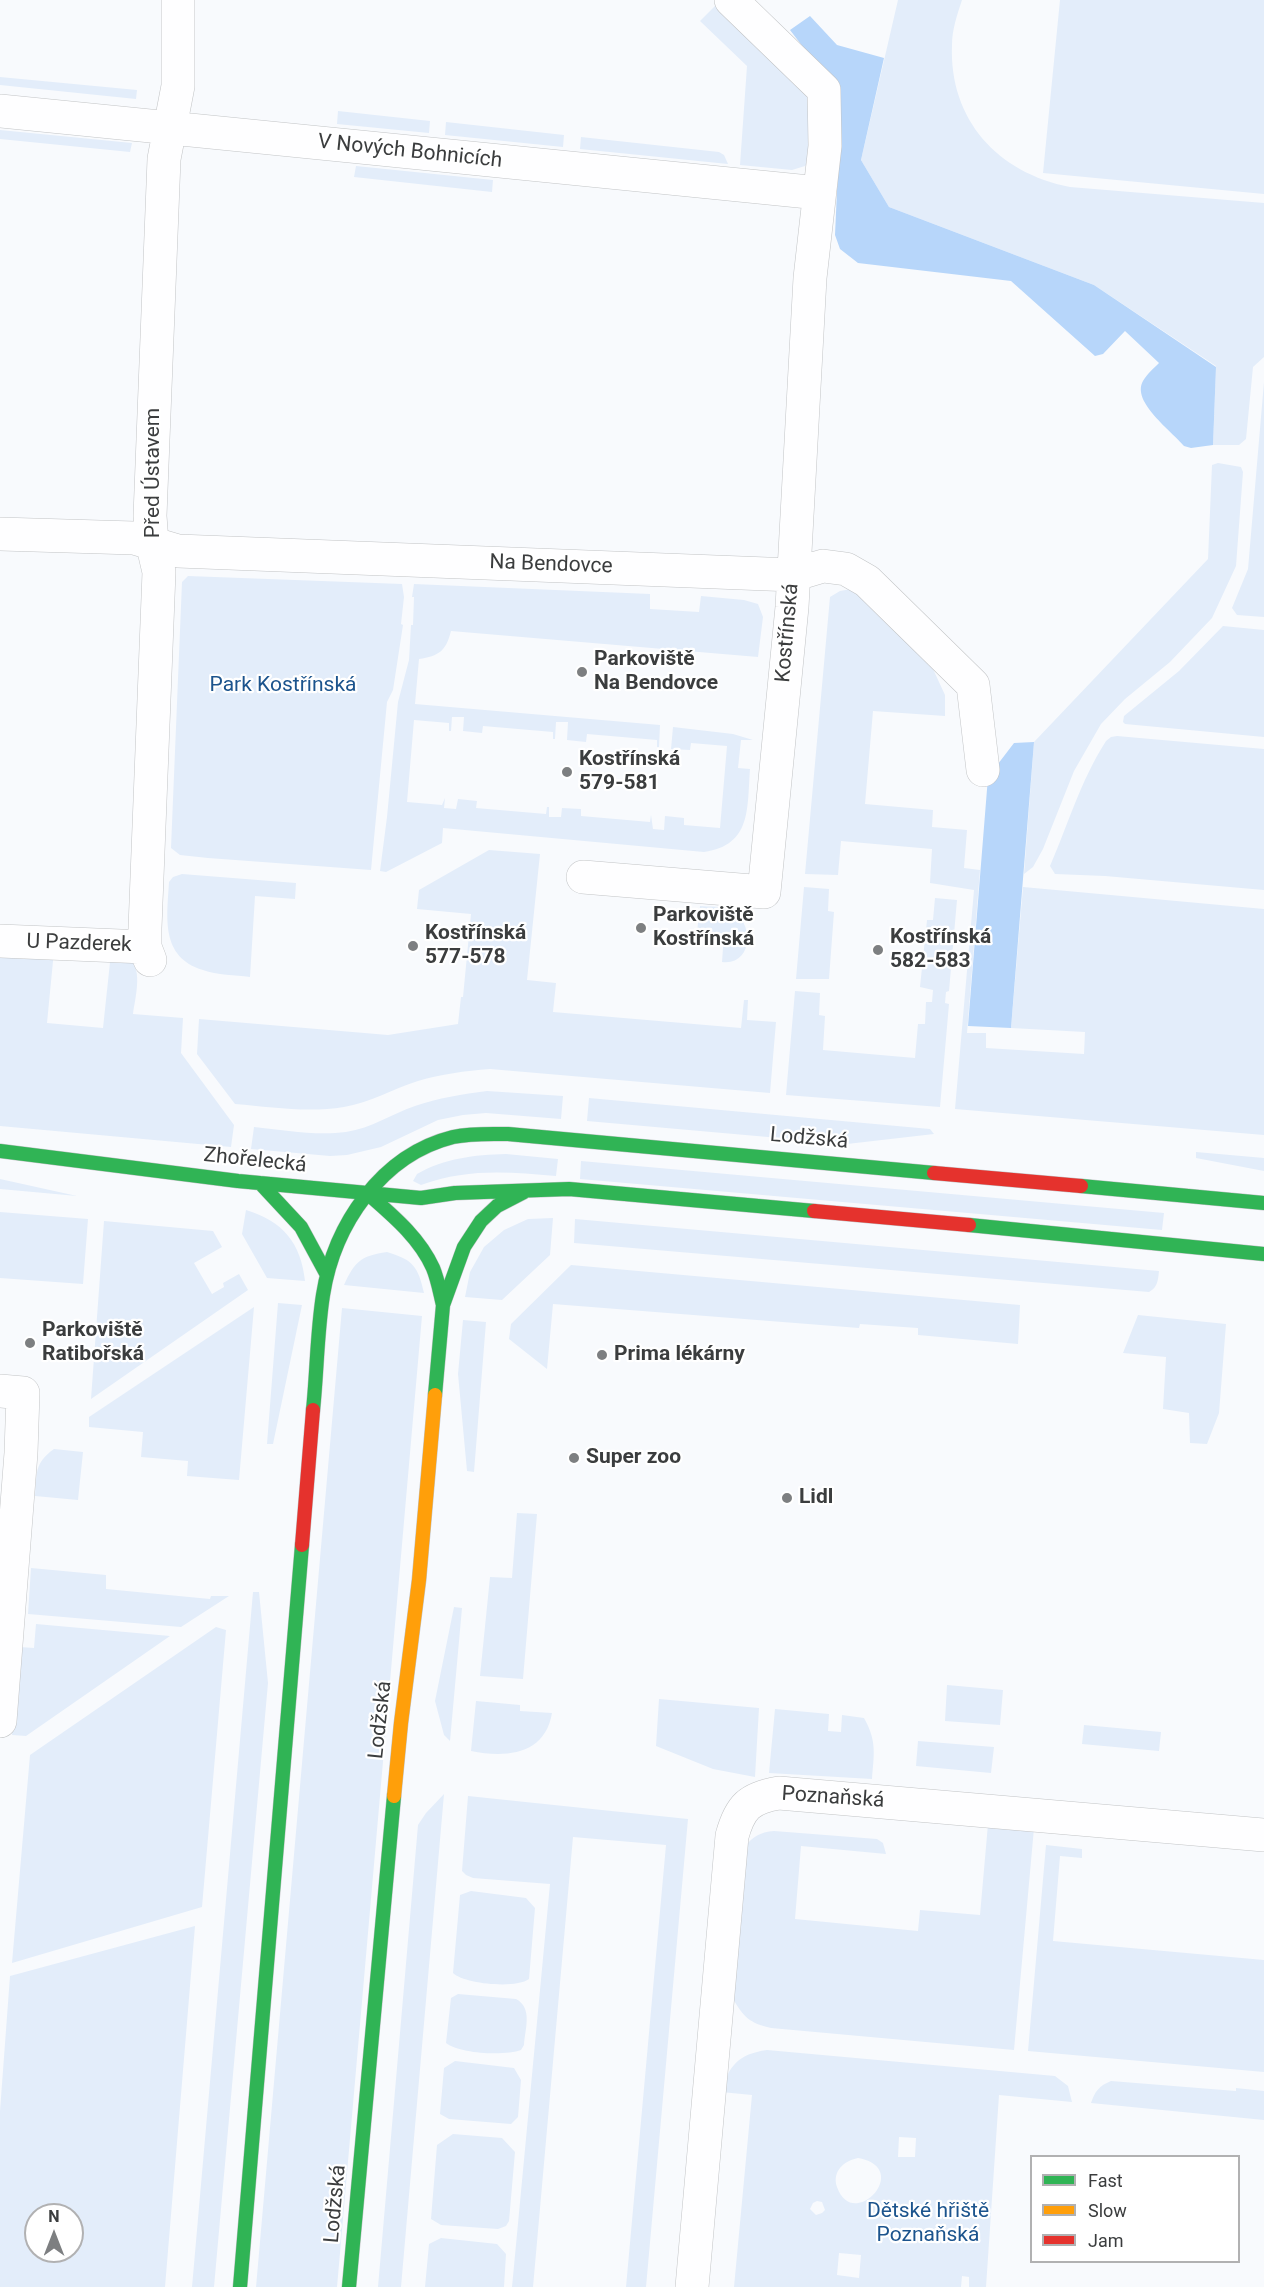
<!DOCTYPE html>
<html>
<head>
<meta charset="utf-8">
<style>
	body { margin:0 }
	#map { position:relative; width:1264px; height:2287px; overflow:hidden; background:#f8fafd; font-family:Roboto,sans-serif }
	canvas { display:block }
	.legend { position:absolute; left:1030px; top:2155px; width:210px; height:108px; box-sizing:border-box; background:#fff; border:2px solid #b1b1b2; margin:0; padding:8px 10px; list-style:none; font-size:18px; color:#3b3d3e }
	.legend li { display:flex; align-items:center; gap:12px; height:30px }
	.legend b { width:30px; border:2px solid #b1b1b2 }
	.north { position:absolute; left:24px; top:2203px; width:60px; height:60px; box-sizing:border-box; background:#fff; border:2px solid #b1b1b2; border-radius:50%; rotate:0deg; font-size:16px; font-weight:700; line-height:24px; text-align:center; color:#3b3d3e }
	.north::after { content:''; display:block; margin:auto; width:21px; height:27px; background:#7d7f81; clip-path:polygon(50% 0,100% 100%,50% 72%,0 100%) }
</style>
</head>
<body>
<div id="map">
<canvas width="1264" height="2287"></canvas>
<ul class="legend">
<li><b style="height:8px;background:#30b455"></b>Fast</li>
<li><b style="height:8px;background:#ff9f0a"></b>Slow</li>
<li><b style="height:8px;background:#e5322d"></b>Jam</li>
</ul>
<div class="north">N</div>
</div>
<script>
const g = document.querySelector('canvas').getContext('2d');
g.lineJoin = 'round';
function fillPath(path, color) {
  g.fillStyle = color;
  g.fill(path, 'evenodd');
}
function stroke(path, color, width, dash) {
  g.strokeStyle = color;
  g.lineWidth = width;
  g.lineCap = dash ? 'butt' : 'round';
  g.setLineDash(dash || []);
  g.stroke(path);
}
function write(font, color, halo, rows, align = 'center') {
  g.font = font + ' Roboto,sans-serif';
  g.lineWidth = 4.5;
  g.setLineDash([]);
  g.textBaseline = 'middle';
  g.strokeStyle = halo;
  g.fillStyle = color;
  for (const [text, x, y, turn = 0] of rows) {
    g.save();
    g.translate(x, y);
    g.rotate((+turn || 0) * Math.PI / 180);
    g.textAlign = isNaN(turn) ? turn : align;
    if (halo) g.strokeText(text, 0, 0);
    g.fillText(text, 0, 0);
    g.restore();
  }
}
fillPath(new Path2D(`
	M 898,0 L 962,0 C 957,15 952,30 952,45 C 949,120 998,173 1070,187 L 1264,203 L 1264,357 L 1253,367 L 1246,439 L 1239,445 L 1213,445 L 1216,366 L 1094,285 L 889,207 L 861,160 Z
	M 1060,0 L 1264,0 L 1264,194 L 1043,173 Z
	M 718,3 L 806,92 L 816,117 L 811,158 L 805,166 L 792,170 L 740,165 L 747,66 L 700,21 Z
	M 0,77 L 137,90 L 136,99 L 0,85 Z
	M 338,111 L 430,121 L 429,133 L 337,124 Z
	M 446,122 L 564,135 L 563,147 L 445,135 Z
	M 0,130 L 132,143 L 130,152 L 0,139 Z
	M 581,137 L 719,152 L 724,155 L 728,164 L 580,149 Z
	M 356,166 L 493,180 L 492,192 L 354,177 Z
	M 1264,382 L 1264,617 L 1237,615 L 1232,608 L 1248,569 Z
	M 1218,463 L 1241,467 L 1243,472 L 1236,566 L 1212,618 L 1170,662 L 1125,699 L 1101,724 L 1074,771 L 1043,849 L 1033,867 L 1024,874 L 1034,742 L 1208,559 L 1212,465 Z
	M 188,576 L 402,584 L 404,597 L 401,624 L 403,625 L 393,690 L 387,702 L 371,870 L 208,858 L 180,855 L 171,848 L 182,582 Z
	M 414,584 L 650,594 L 650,609 L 699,612 L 701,596 L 744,600 L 758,604 L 763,617 L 758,657 L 451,631 C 446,651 439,656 419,659 L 415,704 L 660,725 L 659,747 L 657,747 L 657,740 L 587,734 L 586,742 L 567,740 L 568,722 L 556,722 L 555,739 L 553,739 L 553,732 L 483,726 L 482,733 L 463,731 L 464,717 L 452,717 L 451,731 L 449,731 L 449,723 L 414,720 L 407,802 L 442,805 L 445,798 L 444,808 L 456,809 L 458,799 L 477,801 L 476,808 L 546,814 L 547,807 L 549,807 L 549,817 L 561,817 L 562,808 L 581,809 L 581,816 L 650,822 L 651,815 L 653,829 L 664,830 L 665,816 L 684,818 L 684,825 L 720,828 L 727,746 L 691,743 L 690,750 L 671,749 L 673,727 L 733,734 L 753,740 L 741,740 L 738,768 L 750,769 C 747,808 752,845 704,852 L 443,828 L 442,843 L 386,872 L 380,871 L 387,817 L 398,702 L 409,660 L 411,625 L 413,625 L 414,597 L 412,597 Z
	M 851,589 L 861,591 L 933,669 L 945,695 L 945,716 L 873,711 L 865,804 L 933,810 L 932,827 L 967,830 L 964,868 L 980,870 L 967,1033 L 986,1033 L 986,1048 L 1084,1054 L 1085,1032 L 1011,1028 L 1023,887 L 1264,909 L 1264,1135 L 955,1109 L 974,890 L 930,883 L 932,849 L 841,841 L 838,875 L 805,874 L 830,597 L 840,591 Z
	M 1223,626 L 1264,630 L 1264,737 L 1125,724 L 1123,722 L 1124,716 L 1179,671 Z
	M 1117,736 L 1264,749 L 1264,890 L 1105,876 L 1055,874 L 1050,866 C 1069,822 1080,782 1106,741 L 1111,737 Z
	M 489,850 L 540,854 L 527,980 L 556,983 L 553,1012 L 741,1028 L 744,1000 L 748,1000 L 747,1020 L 776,1022 L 770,1093 L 490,1069 C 465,1071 441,1074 418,1081 C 392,1089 372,1102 344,1107 C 308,1113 271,1107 235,1104 L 197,1054 L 199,1019 L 388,1035 L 458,1024 L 461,997 L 463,997 L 471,914 L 417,909 L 419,890 Z
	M 182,874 L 296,883 L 295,899 L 255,896 L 250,977 C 235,975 217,975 203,970 C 160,957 167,917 169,882 L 173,877 Z
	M 804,887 L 829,889 L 828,911 L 834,912 L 829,979 L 796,979 Z
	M 935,898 L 957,900 L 949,991 L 946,992 L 945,1003 L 949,1004 L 940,1107 L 786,1095 L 795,991 L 820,993 L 819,1015 L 825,1016 L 823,1050 L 915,1058 L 918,1024 L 925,1024 L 926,1002 L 932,1002 L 933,990 L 920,987 L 927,920 L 933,920 Z
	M 700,906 C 708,907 721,906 729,909 C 756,921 753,966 722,962 L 724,934 L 697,932 Z
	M 0,949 L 54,951 L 47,1023 L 103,1028 L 111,953 C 115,954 121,954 125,956 C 145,964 135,998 133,1014 L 183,1018 L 181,1053 L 234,1125 L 231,1147 L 0,1126 Z
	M 487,1091 L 563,1096 L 561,1119 L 486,1113 L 463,1115 L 438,1120 L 381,1147 L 347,1155 L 330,1156 L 251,1149 L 254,1127 C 284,1130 316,1136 346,1132 C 372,1128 391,1114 415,1106 C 438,1098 463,1094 487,1091 Z
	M 589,1098 L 930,1129 L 934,1134 L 847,1144 L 587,1121 Z
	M 1196,1152 L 1264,1158 L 1264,1171 L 1196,1158 Z
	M 506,1154 L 558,1159 L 556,1176 C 508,1172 468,1168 421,1185 L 413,1181 L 417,1174 C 445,1158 474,1155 506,1154 Z
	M 581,1161 L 1164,1213 L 1162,1230 L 580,1179 Z
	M 0,1179 L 77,1196 L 0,1189 Z
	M 246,1210 C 283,1221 301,1243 305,1281 L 267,1278 L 242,1234 Z
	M 0,1212 L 88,1219 L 83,1284 L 0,1278 Z
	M 553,1218 L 550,1255 L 502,1300 L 465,1297 L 470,1272 L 484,1247 L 504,1230 L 528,1219 Z
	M 575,1219 L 1159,1271 C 1158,1280 1158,1287 1149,1292 L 574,1243 Z
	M 104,1221 L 213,1231 L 222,1247 L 194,1263 L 212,1294 L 224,1287 L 223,1283 L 239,1274 L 248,1290 L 91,1399 Z
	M 387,1252 C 413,1260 418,1266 424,1293 L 344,1285 C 355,1261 361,1256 387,1252 Z
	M 571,1265 L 1020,1305 L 1018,1344 L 918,1335 L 918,1328 L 860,1324 L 859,1328 L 553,1304 L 547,1369 L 509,1339 L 511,1324 Z
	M 278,1303 L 302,1305 L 273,1444 L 267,1444 Z
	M 254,1307 L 239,1480 L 187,1476 L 188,1461 L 141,1457 L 143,1432 L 89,1427 L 89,1417 Z
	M 342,1308 L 422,1316 L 337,2287 L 256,2287 Z
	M 1138,1315 L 1226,1324 L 1219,1413 L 1207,1444 L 1190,1443 L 1189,1413 L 1163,1409 L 1166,1357 L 1123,1353 Z
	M 463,1320 L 486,1322 L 474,1472 L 467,1471 L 458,1374 Z
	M 54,1449 L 83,1452 L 78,1500 L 35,1496 C 37,1474 34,1463 54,1449 Z
	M 517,1513 L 537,1514 L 523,1679 L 480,1676 L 490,1577 L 512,1578 Z
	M 31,1568 L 106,1575 L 106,1589 L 210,1599 L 211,1596 L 229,1596 L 181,1627 L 28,1614 Z
	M 253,1592 L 259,1592 L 268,1683 L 214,2287 L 192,2287 Z
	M 454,1607 L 462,1608 L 450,1741 L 444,1735 L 435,1701 Z
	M 36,1624 L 170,1636 L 26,1736 L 12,1735 L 20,1647 L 34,1648 Z
	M 216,1627 L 226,1630 L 202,1907 L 12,1963 L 30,1755 Z
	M 947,1685 L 1003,1690 L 1000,1725 L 945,1721 Z
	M 659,1699 L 759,1708 L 755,1777 L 713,1769 L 656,1746 Z
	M 476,1701 L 520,1705 L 520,1711 L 552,1713 C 545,1755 506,1758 471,1751 Z
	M 775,1709 L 829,1714 L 828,1731 L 841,1732 L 842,1715 L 864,1718 C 877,1741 874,1754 872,1779 L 769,1773 Z
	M 1084,1725 L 1161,1732 L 1159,1751 L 1082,1744 Z
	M 918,1741 L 994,1747 L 991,1773 L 916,1766 Z
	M 444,1794 L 401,2287 L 378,2287 L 418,1825 L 426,1813 Z
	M 468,1796 L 688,1819 L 646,2287 L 626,2287 L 666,1845 L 573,1837 L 533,2287 L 512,2287 L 550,1884 L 473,1878 L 466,1875 L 462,1871 Z
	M 988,1824 L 1034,1828 L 1014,2050 L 771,2028 C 749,2023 744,2017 733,1999 L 744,1848 C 752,1837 760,1832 774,1831 L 877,1839 L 883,1843 L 886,1854 L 801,1846 L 795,1919 L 918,1931 L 920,1910 L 980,1915 Z
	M 1046,1845 L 1082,1849 L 1082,1858 L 1060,1856 L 1053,1941 L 1264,1960 L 1264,2072 L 1028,2051 Z
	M 471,1891 L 526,1898 L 535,1908 L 529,1979 C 516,1989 464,1984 453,1973 L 460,1895 Z
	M 195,1926 L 165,2287 L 0,2287 L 0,2111 L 10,1976 ZM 36,2215 L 72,2215 L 72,2251 L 36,2251 Z
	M 458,1994 L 516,1999 C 533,2008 525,2029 524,2045 L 521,2050 C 505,2056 460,2054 446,2043 L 451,1998 Z
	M 767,2050 L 1055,2076 L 1068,2086 L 1072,2102 L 999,2095 L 986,2287 L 969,2287 L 969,2277 L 962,2276 L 961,2287 L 734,2287 L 752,2095 L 721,2092 C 729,2066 738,2054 767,2050 ZM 899,2137 L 916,2138 L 915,2157 L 898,2157 ZM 858,2158 C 914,2168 853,2233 837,2187 C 832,2172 843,2161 858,2158 ZM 817,2201 L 822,2202 L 825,2210 L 822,2213 L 816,2215 L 810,2209 L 813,2203 ZM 839,2253 L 861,2255 L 859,2278 L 837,2275 Z
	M 455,2061 L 514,2068 L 521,2080 L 518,2117 L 511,2124 L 449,2119 L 440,2114 L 444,2068 Z
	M 1111,2081 L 1236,2091 L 1236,2088 L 1264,2091 L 1264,2120 L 1091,2103 C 1095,2091 1099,2086 1111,2081 Z
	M 453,2134 L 502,2138 L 515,2152 L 509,2221 L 506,2226 L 498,2229 L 441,2225 L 431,2219 L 437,2145 Z
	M 441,2238 L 497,2244 L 506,2254 L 504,2287 L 425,2287 L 429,2244 Z`), '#e3edfa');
fillPath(new Path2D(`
	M 810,16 L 837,45 L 884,58 L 861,160 L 889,207 L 1094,285 L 1216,367 L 1213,445 L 1191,448 L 1184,446 C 1172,431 1131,402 1143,381 C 1147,374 1154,368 1159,363 L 1125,331 L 1103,354 L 1095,356 L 1011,281 L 858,263 L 840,249 L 835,235 L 841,103 L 829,81 L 790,30 Z
	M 1034,742 L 1011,1028 L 968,1026 L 988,777 L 1014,743 Z`), '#b7d6fa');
const street = new Path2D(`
	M 0,111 L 819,193
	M 0,534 L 134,538 L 178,551 L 793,575 L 823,566 L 846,569 L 867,581 L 973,685 L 983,770
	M 583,877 L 764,892 L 792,607 L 810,278 L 825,146 L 824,90 L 731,0
	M 0,941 L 145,947
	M 150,960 L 145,947 L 145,928 L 159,572 L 152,542 L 150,516 L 164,159 L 178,86 L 178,0
	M 0,1391 L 23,1393 L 21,1453 L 0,1721
	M 692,2287 L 732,1836 C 740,1807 749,1798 779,1793 L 1264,1835`);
const fast = new Path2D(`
	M 0,1151 L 238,1181 L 421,1198 L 455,1193 L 569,1189 L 814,1211
	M 260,1183 L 301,1227 L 327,1275
	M 1081,1186 L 1264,1203
	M 367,1193 C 392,1215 419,1237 433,1268 C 438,1280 440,1293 443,1305
	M 969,1225 L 1264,1254
	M 435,1395 L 443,1305 L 464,1247 L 481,1221 L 497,1206 L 524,1192
	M 313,1410 C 317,1372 317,1333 323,1295 C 334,1225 381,1155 453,1137 C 471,1133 490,1134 508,1134 L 934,1173
	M 240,2287 L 302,1545
	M 349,2287 L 394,1796`);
const slow = new Path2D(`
	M 394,1796 L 401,1723 L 419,1580 L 435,1395`);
const jam = new Path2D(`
	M 934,1173 L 1081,1186
	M 814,1211 L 969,1225
	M 302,1545 L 313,1410`);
stroke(street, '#c2c4c6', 34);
stroke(fast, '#c2c4c6', 15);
stroke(slow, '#c2c4c6', 15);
stroke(jam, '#c2c4c6', 15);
stroke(street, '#fefeff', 33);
stroke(fast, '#30b455', 14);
stroke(slow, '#ff9f0a', 14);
stroke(jam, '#e5322d', 14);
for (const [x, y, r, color] of [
	[582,672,6,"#7d7f81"],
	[567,772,6,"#7d7f81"],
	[641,928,6,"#7d7f81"],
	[413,946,6,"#7d7f81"],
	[878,950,6,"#7d7f81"],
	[30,1343,6,"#7d7f81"],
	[602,1355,6,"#7d7f81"],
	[574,1458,6,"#7d7f81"],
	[787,1498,6,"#7d7f81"]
]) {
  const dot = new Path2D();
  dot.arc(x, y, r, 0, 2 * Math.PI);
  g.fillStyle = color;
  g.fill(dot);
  stroke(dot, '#fff', 2);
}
write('21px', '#3b3d3e', '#fff', [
	["V Nových Bohnicích",410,152,6],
	["Před Ústavem",154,473,-90],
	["Na Bendovce",551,565,2],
	["Kostřínská",788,633,-85],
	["U Pazderek",79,944,2],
	["Lodžská",809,1139,5],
	["Zhořelecká",255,1161,6],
	["Lodžská",381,1720,-84],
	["Poznaňská",833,1798,4],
	["Lodžská",336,2204,-85]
]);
write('bold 21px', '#3b3d3e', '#fff', [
	["Parkoviště",594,660],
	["Na Bendovce",594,684],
	["Kostřínská",579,760],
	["579-581",579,784],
	["Parkoviště",653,916],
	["Kostřínská",653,940],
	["Kostřínská",425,934],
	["577-578",425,958],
	["Kostřínská",890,938],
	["582-583",890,962],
	["Parkoviště",42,1331],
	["Ratibořská",42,1355],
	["Prima lékárny",614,1355],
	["Super zoo",586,1458],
	["Lidl",799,1498]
], 'left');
write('21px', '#1c548d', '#fff', [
	["Park Kostřínská",283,686],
	["Dětské hřiště",928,2212],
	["Poznaňská",928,2236]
]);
</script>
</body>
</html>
